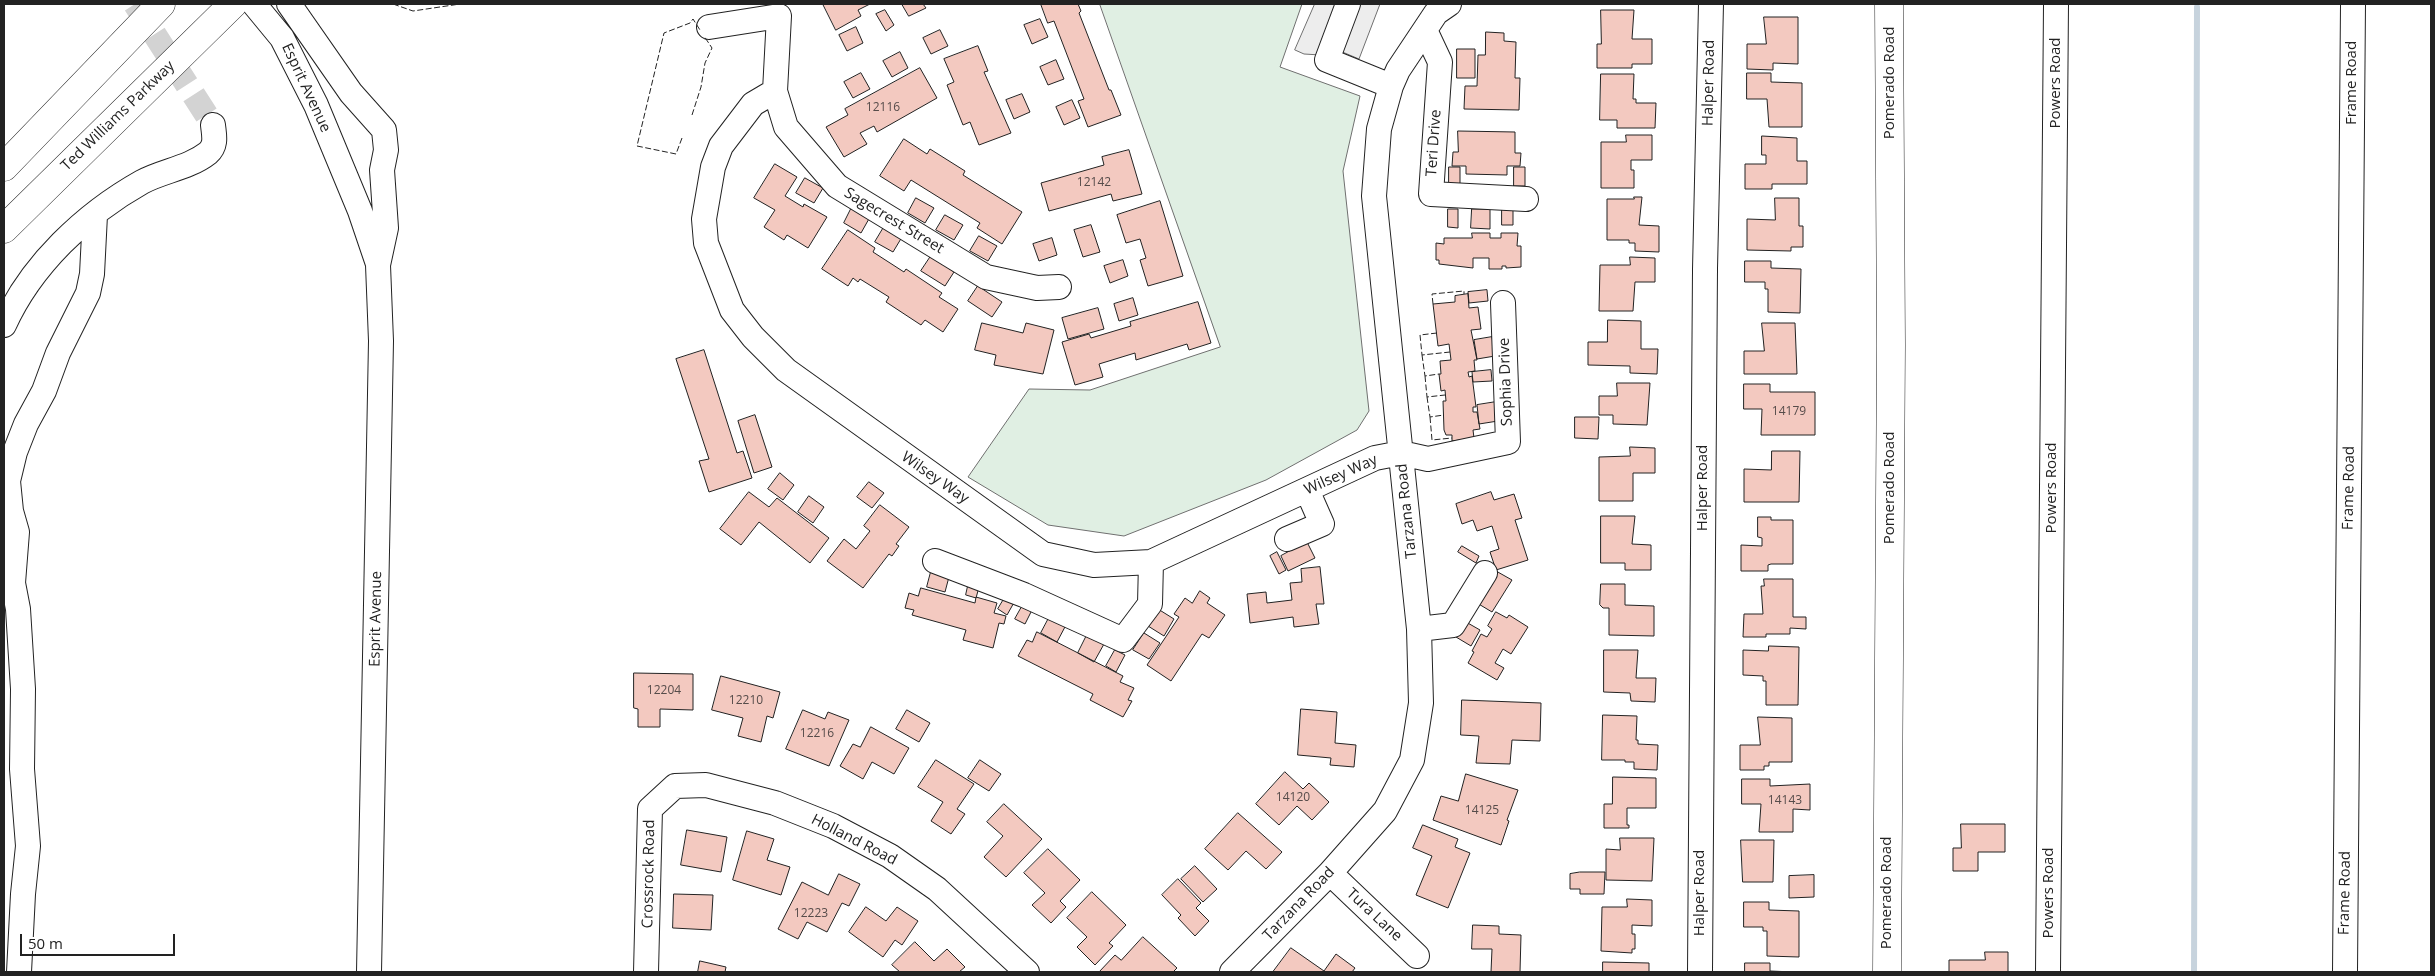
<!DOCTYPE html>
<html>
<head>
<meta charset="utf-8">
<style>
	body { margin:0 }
	#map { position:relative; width:2435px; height:976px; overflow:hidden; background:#fff; font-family:"Open Sans",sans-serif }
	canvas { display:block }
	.frame { position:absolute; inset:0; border:5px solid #222; pointer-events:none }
	.scale { position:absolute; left:20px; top:934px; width:155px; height:22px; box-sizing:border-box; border:2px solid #222; border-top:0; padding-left:6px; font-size:15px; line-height:18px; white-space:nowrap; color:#222; -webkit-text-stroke:4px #fff; paint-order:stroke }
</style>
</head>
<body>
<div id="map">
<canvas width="2435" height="976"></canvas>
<div class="frame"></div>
<div class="scale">50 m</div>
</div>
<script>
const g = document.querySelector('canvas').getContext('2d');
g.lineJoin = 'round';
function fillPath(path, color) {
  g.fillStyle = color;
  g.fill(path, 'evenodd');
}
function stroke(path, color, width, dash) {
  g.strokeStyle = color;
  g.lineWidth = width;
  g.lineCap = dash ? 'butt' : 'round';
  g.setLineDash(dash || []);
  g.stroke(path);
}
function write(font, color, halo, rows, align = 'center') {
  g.font = font + ' "Open Sans",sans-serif';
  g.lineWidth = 4;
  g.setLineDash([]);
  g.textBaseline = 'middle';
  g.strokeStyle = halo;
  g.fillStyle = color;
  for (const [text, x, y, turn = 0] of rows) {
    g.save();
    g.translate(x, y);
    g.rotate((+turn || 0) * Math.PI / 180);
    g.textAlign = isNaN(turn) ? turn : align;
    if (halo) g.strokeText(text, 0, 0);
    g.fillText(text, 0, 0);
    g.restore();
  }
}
const green = new Path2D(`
	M 1100,4 L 1302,4 L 1280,67 L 1360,96 L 1343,171 L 1369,411 L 1357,430 L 1266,480 L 1124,536 L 1048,525 L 968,477 L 1029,389 L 1090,390 L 1220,347 Z`);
fillPath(green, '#e0efe3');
stroke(green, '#6f6f6f', 1);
const parking = new Path2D(`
	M 1315,4 L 1380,4 L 1359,59 L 1340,51 L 1337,56 L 1304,54 L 1295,50 Z`);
fillPath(parking, '#ededed');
stroke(parking, '#6f6f6f', 1);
stroke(new Path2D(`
	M 2194,972 L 2197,7`), '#c7d3dd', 6);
const building = new Path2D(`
	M 823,4 L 870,4 L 858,10 L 861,16 L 836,30 Z
	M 902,4 L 923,4 L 926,8 L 909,16 Z
	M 1041,4 L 1078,4 L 1081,11 L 1079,13 L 1109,90 L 1111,90 L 1121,115 L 1088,127 L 1078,101 L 1084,99 L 1054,21 L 1048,23 Z
	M 885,10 L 894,25 L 886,31 L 876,14 Z
	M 1601,10 L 1634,10 L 1632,39 L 1652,39 L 1652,64 L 1632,64 L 1632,68 L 1597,68 L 1597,44 L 1601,44 Z
	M 1764,17 L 1798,17 L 1798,64 L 1773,63 L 1773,70 L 1747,69 L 1747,44 L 1766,44 Z
	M 1040,19 L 1048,37 L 1032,44 L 1024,25 Z
	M 856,27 L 863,43 L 847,51 L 839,35 Z
	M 940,30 L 948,46 L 931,54 L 923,38 Z
	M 1486,32 L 1504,33 L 1504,41 L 1516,42 L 1515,78 L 1520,78 L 1519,110 L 1464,109 L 1465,86 L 1477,86 L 1478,55 L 1485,55 Z
	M 978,46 L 988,71 L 984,72 L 1011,133 L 979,145 L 970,122 L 963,125 L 947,85 L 954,82 L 944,59 Z
	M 1457,49 L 1475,49 L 1475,78 L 1457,78 Z
	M 900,52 L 908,68 L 892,77 L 883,61 Z
	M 1056,60 L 1064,79 L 1048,85 L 1040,67 Z
	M 920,68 L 937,98 L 877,132 L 874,126 L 860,133 L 867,144 L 844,157 L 826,127 L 848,115 L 845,109 Z
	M 861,73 L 870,89 L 853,98 L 844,82 Z
	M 1747,73 L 1771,73 L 1771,82 L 1802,83 L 1802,127 L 1769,127 L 1767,99 L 1747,99 Z
	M 1601,74 L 1634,74 L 1633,99 L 1636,99 L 1636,103 L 1656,103 L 1655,128 L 1617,128 L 1617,120 L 1600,120 Z
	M 1022,94 L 1030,112 L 1014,119 L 1006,100 Z
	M 1072,100 L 1080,118 L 1064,125 L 1056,107 Z
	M 1458,131 L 1515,132 L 1515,153 L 1521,153 L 1520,166 L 1507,166 L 1507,175 L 1466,174 L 1466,166 L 1452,166 L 1453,152 L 1458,152 Z
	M 1626,135 L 1652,135 L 1652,160 L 1631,160 L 1631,170 L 1634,170 L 1634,188 L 1601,188 L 1601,142 L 1626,142 Z
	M 1762,136 L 1797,138 L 1797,161 L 1807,161 L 1807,184 L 1772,184 L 1772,189 L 1745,189 L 1745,164 L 1766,164 L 1766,155 L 1762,155 Z
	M 904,139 L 927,154 L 930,149 L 965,171 L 963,175 L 1022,212 L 1002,244 L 977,228 L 980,223 L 911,180 L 904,191 L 880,176 Z
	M 1129,150 L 1142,194 L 1113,201 L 1111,194 L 1049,211 L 1041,183 L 1104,165 L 1102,157 Z
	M 775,164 L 797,177 L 785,196 L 803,207 L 804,204 L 827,217 L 808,248 L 787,235 L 784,240 L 764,227 L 775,210 L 754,198 Z
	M 1449,167 L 1460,167 L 1460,186 L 1449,186 Z
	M 1514,167 L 1525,167 L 1525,186 L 1514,186 Z
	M 805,178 L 823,188 L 814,203 L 796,193 Z
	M 1634,197 L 1642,197 L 1639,225 L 1659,226 L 1659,252 L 1635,251 L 1635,243 L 1629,243 L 1629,240 L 1607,240 L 1607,199 L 1634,199 Z
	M 916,198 L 934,208 L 925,223 L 908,213 Z
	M 1775,198 L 1799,198 L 1799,226 L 1803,226 L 1803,247 L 1791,247 L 1791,251 L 1747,250 L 1747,219 L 1775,220 Z
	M 1160,201 L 1183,276 L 1148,286 L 1140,260 L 1146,258 L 1140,239 L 1126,243 L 1117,215 Z
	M 1502,206 L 1513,206 L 1513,225 L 1502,225 Z
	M 852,207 L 870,217 L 861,233 L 844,223 Z
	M 1448,209 L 1458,209 L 1458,228 L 1448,227 Z
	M 1472,209 L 1490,209 L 1490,229 L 1471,228 Z
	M 945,215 L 963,225 L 954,240 L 936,230 Z
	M 1091,225 L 1100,252 L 1083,257 L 1074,230 Z
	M 884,227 L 902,237 L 893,252 L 875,242 Z
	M 848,230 L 875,248 L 873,252 L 904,272 L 906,269 L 942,293 L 939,297 L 958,309 L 943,332 L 925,320 L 921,325 L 886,302 L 889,297 L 860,279 L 858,282 L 853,278 L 848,286 L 822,269 Z
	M 1472,233 L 1490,233 L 1490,238 L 1501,238 L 1501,233 L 1518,233 L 1517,246 L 1521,246 L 1521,267 L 1506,268 L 1506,266 L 1502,266 L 1502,269 L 1489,269 L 1489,258 L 1473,258 L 1473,268 L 1439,264 L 1439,260 L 1436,260 L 1436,243 L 1444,244 L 1444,238 L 1472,238 Z
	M 979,236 L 997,246 L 988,261 L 970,251 Z
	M 1052,238 L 1057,255 L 1039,261 L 1033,244 Z
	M 931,256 L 954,272 L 945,286 L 921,271 Z
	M 1630,257 L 1655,258 L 1655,282 L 1635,282 L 1633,311 L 1599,311 L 1600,265 L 1630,265 Z
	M 1123,260 L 1128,276 L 1110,283 L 1104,266 Z
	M 1745,261 L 1771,261 L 1771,268 L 1801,269 L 1800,313 L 1768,312 L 1768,289 L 1765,289 L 1765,282 L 1745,282 Z
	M 978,286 L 1002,302 L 992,317 L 968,301 Z
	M 1487,290 L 1488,301 L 1469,303 L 1468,292 Z
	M 1468,294 L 1469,308 L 1478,307 L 1481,329 L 1471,330 L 1477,360 L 1474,360 L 1475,371 L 1468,372 L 1469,377 L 1472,376 L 1476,407 L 1473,407 L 1473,412 L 1477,412 L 1480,429 L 1473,430 L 1474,438 L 1452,441 L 1452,435 L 1446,435 L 1444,430 L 1443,401 L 1446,401 L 1445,390 L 1441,391 L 1439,374 L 1441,374 L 1440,361 L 1451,360 L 1449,344 L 1438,346 L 1433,304 L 1455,302 L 1455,296 Z
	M 1133,298 L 1138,315 L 1119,321 L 1114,304 Z
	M 1198,302 L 1211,343 L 1189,350 L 1187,344 L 1136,360 L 1135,353 L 1099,364 L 1103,377 L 1075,385 L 1062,342 L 1089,334 L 1091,338 L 1131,326 L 1130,322 Z
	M 1098,308 L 1104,329 L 1068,339 L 1062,318 Z
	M 1608,320 L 1641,321 L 1641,349 L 1658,349 L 1657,374 L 1630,373 L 1630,366 L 1588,365 L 1588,342 L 1607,342 Z
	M 982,323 L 1023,333 L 1026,323 L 1054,330 L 1043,374 L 994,365 L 996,355 L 975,350 Z
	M 1762,323 L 1795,323 L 1797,374 L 1744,374 L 1744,351 L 1764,351 Z
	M 1492,337 L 1495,356 L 1477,359 L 1474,340 Z
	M 704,350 L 737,453 L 743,451 L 752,478 L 709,492 L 699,461 L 709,459 L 676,359 Z
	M 1491,370 L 1492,381 L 1473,382 L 1472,372 Z
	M 1617,383 L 1650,383 L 1647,425 L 1613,424 L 1613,415 L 1599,415 L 1599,396 L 1617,396 Z
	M 1744,384 L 1770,384 L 1770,392 L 1815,392 L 1815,435 L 1761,435 L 1762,409 L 1744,409 Z
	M 1496,402 L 1498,421 L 1479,424 L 1477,405 Z
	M 755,415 L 772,467 L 754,473 L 738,421 Z
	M 1575,417 L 1599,417 L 1598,439 L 1575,438 Z
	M 1630,447 L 1655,448 L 1655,473 L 1633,473 L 1633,501 L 1599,501 L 1599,457 L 1630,456 Z
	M 1772,451 L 1800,451 L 1799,502 L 1744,502 L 1744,469 L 1771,470 Z
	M 780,473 L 794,485 L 783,500 L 768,489 Z
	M 869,482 L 884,493 L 872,508 L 857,497 Z
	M 749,492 L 769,507 L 777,498 L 829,538 L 810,563 L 759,522 L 741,545 L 720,529 Z
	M 1491,492 L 1494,500 L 1514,494 L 1522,518 L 1515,520 L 1528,560 L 1496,570 L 1490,552 L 1499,549 L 1492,526 L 1477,531 L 1473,520 L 1462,524 L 1456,504 Z
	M 809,496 L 824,507 L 813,523 L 798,512 Z
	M 880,505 L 909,527 L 896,544 L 899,546 L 892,556 L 889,554 L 863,588 L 827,561 L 844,539 L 856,549 L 870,531 L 864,526 Z
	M 1601,516 L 1635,516 L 1632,544 L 1651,545 L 1651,570 L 1625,570 L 1625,563 L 1601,563 Z
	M 1758,517 L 1771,517 L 1771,520 L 1793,520 L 1793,564 L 1771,564 L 1768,565 L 1768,571 L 1741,571 L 1741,545 L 1762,546 L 1762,538 L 1758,537 Z
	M 1307,542 L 1315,558 L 1288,571 L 1281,556 Z
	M 1462,546 L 1479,556 L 1476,563 L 1458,552 Z
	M 1277,552 L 1286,570 L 1279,574 L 1270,556 Z
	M 1320,567 L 1324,604 L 1316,604 L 1319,624 L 1294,627 L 1293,617 L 1250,623 L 1247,594 L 1266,592 L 1267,603 L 1292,600 L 1290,583 L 1302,582 L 1301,569 Z
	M 932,568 L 950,573 L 945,592 L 927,587 Z
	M 1496,571 L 1512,580 L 1492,612 L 1477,603 Z
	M 970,577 L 981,580 L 976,598 L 966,595 Z
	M 1764,579 L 1793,579 L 1793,617 L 1806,617 L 1806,629 L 1790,628 L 1790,634 L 1766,634 L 1766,637 L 1743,637 L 1744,614 L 1763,614 L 1761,586 L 1764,586 Z
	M 1601,584 L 1625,584 L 1625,605 L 1654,606 L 1654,636 L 1609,635 L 1609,608 L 1603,608 L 1600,605 Z
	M 921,588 L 975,603 L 976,597 L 997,603 L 994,613 L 1006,616 L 1004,624 L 999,623 L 993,648 L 963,640 L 966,630 L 912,615 L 914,610 L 905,608 L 909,593 L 918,596 Z
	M 1200,591 L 1210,598 L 1207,603 L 1225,615 L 1209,638 L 1202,634 L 1171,681 L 1147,665 L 1179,617 L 1174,614 L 1185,598 L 1192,603 Z
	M 1007,594 L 1016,599 L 1007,615 L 998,609 Z
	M 1024,603 L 1033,608 L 1025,624 L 1015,619 Z
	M 1158,609 L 1174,619 L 1164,636 L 1148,626 Z
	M 1496,612 L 1507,618 L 1509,615 L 1528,627 L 1511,654 L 1503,649 L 1495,663 L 1504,668 L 1497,680 L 1468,663 L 1474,652 L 1472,651 L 1481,634 L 1487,637 L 1492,629 L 1488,626 Z
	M 1050,616 L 1066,625 L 1057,642 L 1041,633 Z
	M 1466,622 L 1480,630 L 1471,646 L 1456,637 Z
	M 1037,632 L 1123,676 L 1120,682 L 1134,688 L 1128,700 L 1132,701 L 1123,717 L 1090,700 L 1093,694 L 1018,656 L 1027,640 L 1032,642 Z
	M 1144,633 L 1160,643 L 1149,659 L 1133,650 Z
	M 1087,635 L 1104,644 L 1094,662 L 1078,653 Z
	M 1769,646 L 1799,647 L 1798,705 L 1766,705 L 1766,681 L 1763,681 L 1763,676 L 1743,675 L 1743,650 L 1768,651 Z
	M 1115,650 L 1125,655 L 1116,672 L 1106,666 Z
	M 1604,650 L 1638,650 L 1636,678 L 1656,678 L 1655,702 L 1631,701 L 1630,693 L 1604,692 Z
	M 634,673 L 693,674 L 693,710 L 660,709 L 660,727 L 638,727 L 638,709 L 634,708 Z
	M 721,676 L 780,692 L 773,718 L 767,716 L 761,742 L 738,736 L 743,718 L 712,710 Z
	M 1462,700 L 1541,703 L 1540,741 L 1512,740 L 1510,764 L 1476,763 L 1479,736 L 1461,735 Z
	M 1301,709 L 1337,712 L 1335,743 L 1356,745 L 1354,767 L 1330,765 L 1331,758 L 1298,755 Z
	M 803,710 L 825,719 L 828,712 L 849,720 L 829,766 L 786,749 Z
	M 907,710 L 930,723 L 919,742 L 896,729 Z
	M 1603,715 L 1637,716 L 1636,740 L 1638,740 L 1638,744 L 1658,745 L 1657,770 L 1634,769 L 1634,762 L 1625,762 L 1625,760 L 1602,760 Z
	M 1758,717 L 1792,718 L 1792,762 L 1769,762 L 1769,766 L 1764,766 L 1764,770 L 1740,770 L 1740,745 L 1760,745 Z
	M 871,727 L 909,748 L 894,774 L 872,762 L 863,779 L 840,766 L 853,744 L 860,747 Z
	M 936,760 L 974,784 L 957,809 L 965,814 L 951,834 L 931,821 L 943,802 L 918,787 Z
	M 980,760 L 1001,774 L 989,791 L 968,778 Z
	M 1285,772 L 1303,789 L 1309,783 L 1329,802 L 1312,820 L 1297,806 L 1279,825 L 1256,804 Z
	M 1466,774 L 1518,790 L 1507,820 L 1509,821 L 1501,845 L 1433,820 L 1441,796 L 1458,801 Z
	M 1613,777 L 1656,778 L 1656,808 L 1627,808 L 1627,825 L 1629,825 L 1629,828 L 1604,828 L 1604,804 L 1612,804 Z
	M 1742,779 L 1770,779 L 1770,786 L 1810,784 L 1810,810 L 1793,809 L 1793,832 L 1759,832 L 1761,804 L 1742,804 Z
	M 1004,804 L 1042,839 L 1006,877 L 984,857 L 1003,836 L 987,822 Z
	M 1238,813 L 1282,852 L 1266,869 L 1246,851 L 1228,870 L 1205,849 Z
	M 1961,824 L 2005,824 L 2005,852 L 1978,852 L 1978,871 L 1953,871 L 1953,848 L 1961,848 Z
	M 1423,825 L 1458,839 L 1455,847 L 1470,853 L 1448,908 L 1416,895 L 1432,856 L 1413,848 Z
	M 687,830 L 727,837 L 721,872 L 681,865 Z
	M 747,831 L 774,839 L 767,860 L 790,867 L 781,895 L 733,880 Z
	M 1620,838 L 1654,838 L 1652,881 L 1606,880 L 1606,849 L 1620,850 Z
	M 1741,840 L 1774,840 L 1773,882 L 1743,882 Z
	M 1048,849 L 1080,880 L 1060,901 L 1066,907 L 1051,923 L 1032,905 L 1045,893 L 1024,873 Z
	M 1195,866 L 1217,889 L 1203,902 L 1181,879 Z
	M 1580,872 L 1605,872 L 1604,894 L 1580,894 L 1580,889 L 1570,889 L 1570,874 Z
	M 839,874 L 860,884 L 849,906 L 842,903 L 827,932 L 807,922 L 798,939 L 778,929 L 802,882 L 828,895 Z
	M 1814,875 L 1814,897 L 1789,898 L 1789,876 Z
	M 1178,879 L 1201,903 L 1196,908 L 1209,921 L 1195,936 L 1178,918 L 1181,915 L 1162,895 Z
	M 1092,892 L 1126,925 L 1109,943 L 1113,946 L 1095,965 L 1077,947 L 1087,937 L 1067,918 Z
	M 674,894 L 713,895 L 711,930 L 673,928 Z
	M 1627,899 L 1652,900 L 1652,926 L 1632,925 L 1632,934 L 1635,934 L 1635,949 L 1632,949 L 1632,953 L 1601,951 L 1602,907 L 1627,907 Z
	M 1744,902 L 1769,902 L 1769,910 L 1799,911 L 1799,957 L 1767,956 L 1767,931 L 1763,931 L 1763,927 L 1744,927 Z
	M 866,907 L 886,921 L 897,907 L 918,921 L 902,945 L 895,940 L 883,957 L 849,932 Z
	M 1473,925 L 1499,926 L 1499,934 L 1521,935 L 1520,972 L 1491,972 L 1492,949 L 1472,949 Z
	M 1143,937 L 1177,968 L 1173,972 L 1099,972 L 1115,955 L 1121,960 Z
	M 915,942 L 934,961 L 947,949 L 965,967 L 959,972 L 900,972 L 892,965 Z
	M 1291,948 L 1324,971 L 1336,954 L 1355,968 L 1352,972 L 1273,972 Z
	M 1985,952 L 2008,952 L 2008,972 L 1949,972 L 1949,960 L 1985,960 Z
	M 700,961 L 726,967 L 725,972 L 698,972 Z
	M 1603,962 L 1649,963 L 1649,972 L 1603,972 Z
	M 1745,963 L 1770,963 L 1770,971 L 1794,972 L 1745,972 Z`);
fillPath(building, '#f3c9c0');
stroke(building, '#222', 1);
stroke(new Path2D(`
	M 135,4 L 213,125`), '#d3d3d3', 24, [24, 12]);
const minor = new Path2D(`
	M 254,4 L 282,38 L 316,105 L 360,211 L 378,264
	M 289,4 L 351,93 L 384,130 L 386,150 L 382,170 L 386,228 L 378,265 L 381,341 L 369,972
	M 1348,4 L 1327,60 L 1391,86
	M 709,27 L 779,16 L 775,91 L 786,127 L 837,186 L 986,277 L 1037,288 L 1059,287
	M 1425,30 L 1440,62 L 1431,194 L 1526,199
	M 775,91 L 753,104 L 721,146 L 713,167 L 704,219 L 706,243 L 732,310 L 753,337 L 786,370 L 1043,554 L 1094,565 L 1151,562 L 1375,458 L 1401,453 L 1428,459 L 1508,442 L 1503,303
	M 4,325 C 31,265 85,214 142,182 C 162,171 189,168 208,153 C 217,145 214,135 213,125
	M 1287,539 L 1322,524 L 1307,490
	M 935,561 L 1024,595 L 1123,640 L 1150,604 L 1151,562
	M 1419,629 L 1453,625 L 1485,573
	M 1330,873 L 1417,956
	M 19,972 L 23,894 L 28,846 L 22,769 L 23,689 L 18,609 L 13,583 L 17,532 L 11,511 L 8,481 L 15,452 L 26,424 L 44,391 L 58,353 L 88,293 L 92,274 L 95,215
	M 646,972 L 650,809 L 675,786 L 706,785 L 775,803 L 833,826 L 890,856 L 937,889 L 1027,972
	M 1232,972 L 1330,873 L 1385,811 L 1412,760 L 1421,703 L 1419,629 L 1374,196 L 1379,129 L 1391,86 L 1398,70 L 1436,13 L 1449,4
	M 1700,972 L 1705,269 L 1711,4
	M 2048,972 L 2056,4
	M 2345,972 L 2353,4`);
const major = new Path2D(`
	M 4,167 L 161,4
	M 4,229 L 233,4
	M 1887,972 L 1891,345 L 1889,4`);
stroke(minor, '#222', 26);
stroke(major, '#222', 29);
stroke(minor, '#fff', 24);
stroke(major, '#fff', 28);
stroke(new Path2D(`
	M 393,4 L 413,11 L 460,4
	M 692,115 L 701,87 L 705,63 L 712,48 L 704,36
	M 682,138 L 676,154 L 637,146 L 664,33 L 690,23 L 693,19 L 700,30
	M 1433,304 L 1432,294 L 1464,291 L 1464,294
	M 1437,333 L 1420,335 L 1422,355 L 1450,352
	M 1422,355 L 1425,376 L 1439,374
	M 1425,376 L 1427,397 L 1445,395
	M 1427,397 L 1430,417 L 1444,415
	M 1430,417 L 1432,440 L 1452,438`), '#222', 1, [6, 2.5]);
write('12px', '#564c4a', null, [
	["12116",883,108],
	["12142",1094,183],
	["14179",1789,412],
	["12204",664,691],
	["12210",746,701],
	["12216",817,734],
	["14120",1293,798],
	["14143",1785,801],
	["14125",1482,811],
	["12223",811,914]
]);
write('15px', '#222', '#fff', [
	["Halper Road",1709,83,-89],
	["Pomerado Road",1890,83,-90],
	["Powers Road",2056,83,-90],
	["Frame Road",2352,83,-90],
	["Esprit Avenue",306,88,65],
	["Ted Williams Parkway",118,116,-44],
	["Teri Drive",1434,143,-86],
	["Sagecrest Street",894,221,31],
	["Sophia Drive",1506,382,-92],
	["Wilsey Way",1341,475,-24],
	["Wilsey Way",935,478,35],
	["Halper Road",1703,488,-90],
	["Pomerado Road",1890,488,-90],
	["Powers Road",2052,488,-90],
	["Frame Road",2349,488,-89],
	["Tarzana Road",1407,511,-96],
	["Esprit Avenue",376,619,-89],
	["Holland Road",854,840,27],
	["Crossrock Road",649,874,-89],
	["Halper Road",1700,893,-90],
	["Pomerado Road",1887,893,-90],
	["Powers Road",2049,893,-90],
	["Frame Road",2345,893,-89],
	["Tarzana Road",1299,904,-46],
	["Tura Lane",1374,915,43]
]);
</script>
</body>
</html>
